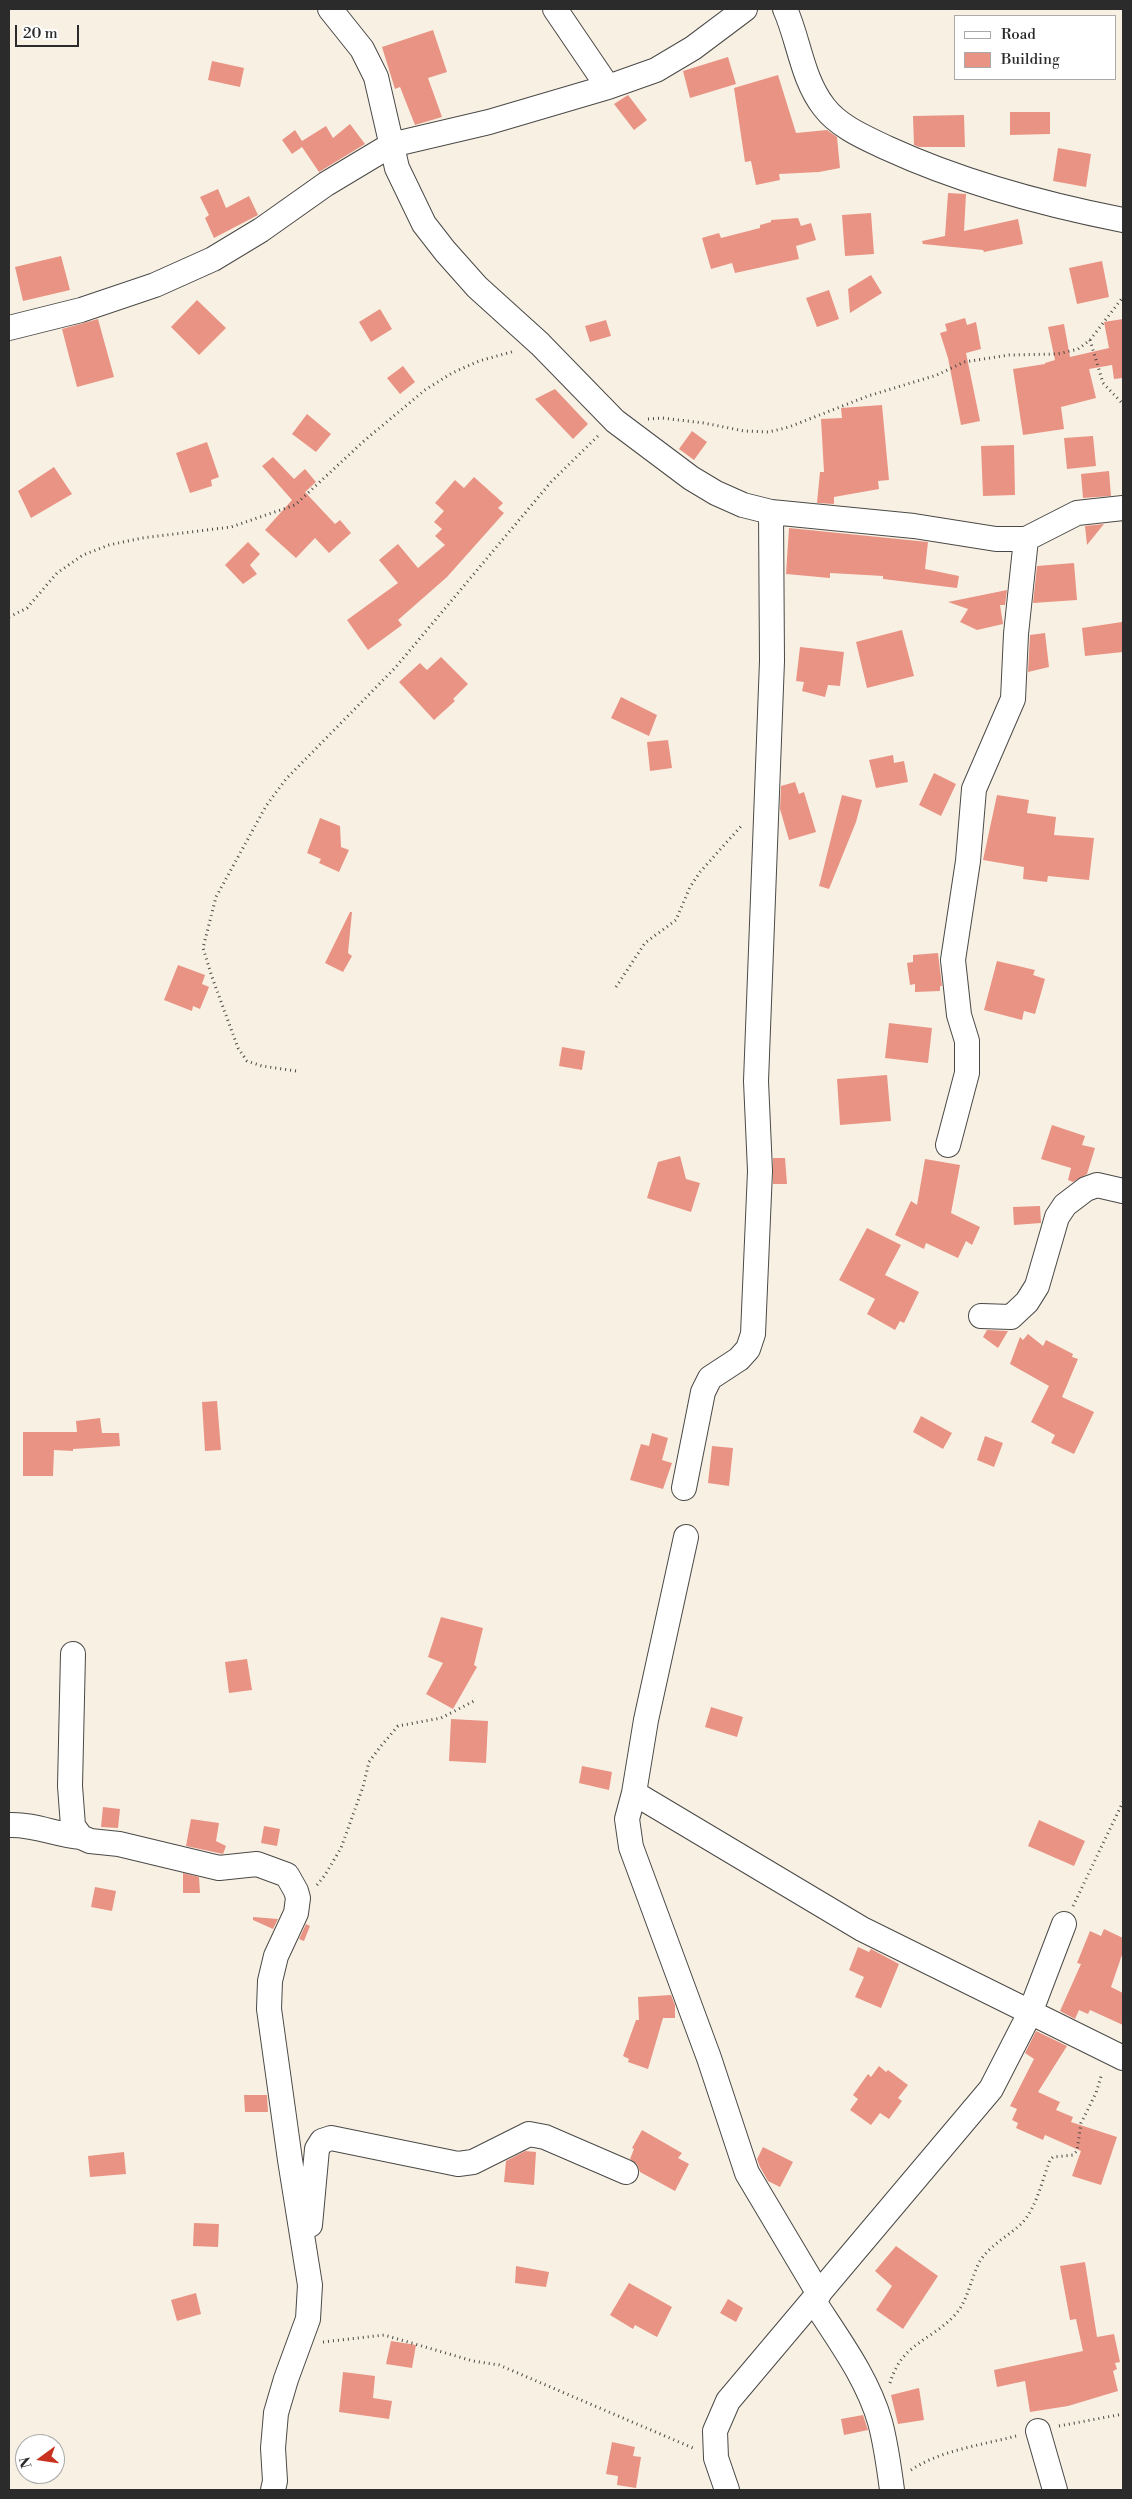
<!DOCTYPE html>
<html>
<head>
<meta charset="utf-8">
<style>
	body { margin:0 }
	#map { position:relative; width:1132px; height:2499px; overflow:hidden; background:#f8f1e3; font-family:"Libre Bodoni",serif }
	canvas { display:block }
	.frame { position:absolute; inset:0; border:10px solid #2b2b2b; pointer-events:none }
	.legend { position:absolute; left:954px; top:15px; width:162px; height:65px; box-sizing:border-box; background:#fff; border:1px solid #aaa; margin:0; padding:6px 9px; list-style:none; font-size:15px; color:#2b2b2b }
	.legend li { display:flex; align-items:center; gap:10px; height:25px }
	.legend b { width:25px; border:1px solid #aaa }
	.north { position:absolute; left:15px; top:2434px; width:50px; height:50px; box-sizing:border-box; background:#fff; border:1px solid #aaa; border-radius:50%; rotate:256deg; font-size:14px; font-weight:700; line-height:20px; text-align:center; color:#2b2b2b }
	.north::after { content:''; display:block; margin:auto; width:18px; height:22px; background:#c8321e; clip-path:polygon(50% 0,100% 100%,50% 72%,0 100%) }
	.scale { position:absolute; left:15px; top:25px; width:64px; height:22px; box-sizing:border-box; border:2px solid #2b2b2b; border-top:0; padding-left:6px; font-size:15px; line-height:18px; white-space:nowrap; color:#2b2b2b; -webkit-text-stroke:4px #fff; paint-order:stroke }
</style>
</head>
<body>
<div id="map">
<canvas width="1132" height="2499"></canvas>
<div class="frame"></div>
<ul class="legend">
<li><b style="height:6px;background:#fff"></b>Road</li>
<li><b style="height:14px;background:#e99384"></b>Building</li>
</ul>
<div class="north">N</div>
<div class="scale">20 m</div>
</div>
<script>
const g = document.querySelector('canvas').getContext('2d');
g.lineJoin = 'round';
function fillPath(path, color) {
  g.fillStyle = color;
  g.fill(path, 'evenodd');
}
function stroke(path, color, width, dash) {
  g.strokeStyle = color;
  g.lineWidth = width;
  g.lineCap = dash ? 'butt' : 'round';
  g.setLineDash(dash || []);
  g.stroke(path);
}
fillPath(new Path2D(`
	M 433,30 L 447,72 L 428,78 L 442,117 L 415,125 L 400,87 L 395,89 L 382,47 Z
	M 728,57 L 736,84 L 690,98 L 683,71 Z
	M 212,61 L 244,68 L 240,87 L 208,80 Z
	M 778,75 L 796,133 L 827,130 L 837,137 L 840,168 L 819,172 L 779,174 L 780,180 L 756,185 L 751,161 L 745,162 L 734,88 Z
	M 628,95 L 647,120 L 634,130 L 614,104 Z
	M 1010,112 L 1050,112 L 1050,134 L 1010,135 Z
	M 964,115 L 965,147 L 919,147 L 914,145 L 913,116 Z
	M 350,124 L 365,144 L 319,172 L 302,147 L 292,154 L 282,140 L 295,130 L 302,141 L 326,126 L 333,138 Z
	M 1058,148 L 1091,154 L 1086,187 L 1053,181 Z
	M 218,189 L 226,208 L 249,196 L 258,215 L 214,238 L 205,218 L 209,215 L 200,197 Z
	M 948,193 L 966,194 L 964,231 L 1018,219 L 1023,244 L 984,252 L 983,250 L 923,244 L 922,241 L 945,236 Z
	M 871,213 L 874,254 L 845,256 L 842,215 Z
	M 798,218 L 801,226 L 811,223 L 816,240 L 796,246 L 799,259 L 735,273 L 732,263 L 711,269 L 702,238 L 719,233 L 721,238 L 760,228 L 760,225 L 771,222 L 771,220 Z
	M 61,256 L 70,290 L 23,301 L 15,267 Z
	M 1102,261 L 1109,297 L 1077,304 L 1069,268 Z
	M 871,275 L 882,293 L 850,313 L 848,289 Z
	M 829,290 L 839,319 L 817,327 L 806,298 Z
	M 197,300 L 226,328 L 199,355 L 171,327 Z
	M 380,309 L 392,329 L 371,342 L 359,322 Z
	M 965,318 L 967,325 L 976,322 L 981,349 L 966,353 L 980,421 L 961,425 L 948,358 L 940,333 L 947,331 L 945,324 Z
	M 98,319 L 114,377 L 77,387 L 62,329 Z
	M 1123,319 L 1123,378 L 1114,379 L 1112,365 L 1089,369 L 1096,398 L 1061,407 L 1064,429 L 1023,435 L 1013,369 L 1045,364 L 1045,363 L 1055,360 L 1048,327 L 1064,324 L 1070,357 L 1109,348 L 1104,322 Z
	M 606,320 L 611,336 L 590,342 L 585,326 Z
	M 403,366 L 415,382 L 400,394 L 387,378 Z
	M 555,389 L 588,424 L 573,439 L 535,399 Z
	M 882,405 L 889,480 L 878,481 L 879,489 L 834,497 L 834,504 L 817,503 L 820,472 L 824,472 L 821,419 L 842,418 L 841,408 Z
	M 307,414 L 331,434 L 316,452 L 292,434 Z
	M 692,431 L 707,442 L 694,460 L 679,449 Z
	M 1093,436 L 1096,466 L 1067,469 L 1064,438 Z
	M 207,442 L 219,477 L 211,480 L 212,486 L 190,493 L 176,453 Z
	M 1014,445 L 1015,495 L 983,496 L 981,446 Z
	M 273,457 L 294,479 L 305,469 L 316,482 L 305,492 L 335,524 L 340,520 L 351,533 L 329,553 L 315,538 L 296,558 L 265,530 L 292,500 L 262,466 Z
	M 54,467 L 72,494 L 31,518 L 18,491 Z
	M 1109,471 L 1111,496 L 1083,498 L 1081,474 Z
	M 474,477 L 503,503 L 498,508 L 504,513 L 447,577 L 398,620 L 402,625 L 368,650 L 347,620 L 398,583 L 379,560 L 398,544 L 418,568 L 445,545 L 435,536 L 442,529 L 434,522 L 444,511 L 435,503 L 455,480 L 464,488 Z
	M 1104,524 L 1087,545 L 1085,526 Z
	M 789,528 L 928,542 L 925,569 L 959,576 L 957,588 L 883,579 L 883,576 L 830,573 L 830,578 L 786,574 Z
	M 248,542 L 260,554 L 250,565 L 257,574 L 243,584 L 225,565 Z
	M 1074,563 L 1077,600 L 1033,603 L 1037,566 Z
	M 1007,590 L 1005,605 L 1000,605 L 1003,624 L 977,630 L 960,622 L 968,609 L 948,602 Z
	M 1122,622 L 1123,652 L 1085,656 L 1082,628 Z
	M 902,630 L 914,676 L 867,688 L 856,642 Z
	M 1045,633 L 1049,667 L 1028,672 L 1030,635 Z
	M 800,647 L 844,652 L 840,686 L 828,685 L 825,697 L 802,691 L 804,682 L 796,681 Z
	M 441,657 L 468,684 L 453,699 L 455,701 L 434,720 L 399,682 L 420,663 L 427,670 Z
	M 621,697 L 657,715 L 649,736 L 611,718 Z
	M 668,740 L 672,768 L 650,771 L 647,742 Z
	M 893,755 L 894,763 L 904,761 L 908,782 L 876,788 L 869,760 Z
	M 934,773 L 956,784 L 941,816 L 919,805 Z
	M 795,782 L 799,794 L 804,792 L 816,832 L 789,840 L 780,809 L 781,786 Z
	M 842,795 L 862,800 L 856,822 L 829,889 L 819,886 Z
	M 997,795 L 1029,800 L 1027,813 L 1056,817 L 1054,835 L 1094,838 L 1089,880 L 1048,876 L 1047,882 L 1023,879 L 1024,867 L 983,860 Z
	M 320,818 L 340,826 L 341,847 L 349,850 L 339,872 L 319,863 L 321,859 L 307,853 Z
	M 350,912 L 352,912 L 348,953 L 352,956 L 343,972 L 325,963 Z
	M 938,953 L 942,986 L 940,986 L 940,991 L 915,992 L 915,984 L 910,985 L 907,963 L 913,962 L 913,955 Z
	M 997,961 L 1035,970 L 1033,975 L 1045,979 L 1035,1014 L 1024,1011 L 1022,1020 L 984,1010 Z
	M 178,965 L 205,975 L 202,984 L 209,987 L 200,1009 L 193,1006 L 192,1011 L 164,1000 Z
	M 889,1023 L 932,1028 L 928,1063 L 885,1058 Z
	M 562,1047 L 585,1051 L 582,1070 L 559,1066 Z
	M 887,1075 L 891,1121 L 840,1125 L 837,1079 Z
	M 1052,1125 L 1085,1136 L 1082,1145 L 1095,1148 L 1087,1174 L 1073,1182 L 1068,1180 L 1071,1168 L 1041,1159 Z
	M 680,1156 L 686,1179 L 700,1183 L 691,1212 L 647,1198 L 658,1162 Z
	M 773,1158 L 785,1158 L 787,1184 L 773,1184 Z
	M 925,1159 L 960,1165 L 951,1213 L 980,1227 L 972,1245 L 966,1241 L 958,1258 L 926,1243 L 924,1249 L 895,1235 L 911,1201 L 917,1205 Z
	M 1040,1206 L 1041,1223 L 1014,1225 L 1013,1207 Z
	M 867,1228 L 901,1245 L 885,1275 L 919,1292 L 904,1323 L 900,1321 L 895,1330 L 867,1314 L 875,1299 L 839,1280 Z
	M 987,1330 L 1008,1331 L 998,1348 L 983,1337 Z
	M 1028,1334 L 1043,1346 L 1046,1340 L 1073,1354 L 1072,1357 L 1078,1359 L 1062,1397 L 1094,1412 L 1074,1454 L 1051,1443 L 1055,1435 L 1031,1422 L 1049,1386 L 1010,1364 L 1020,1337 L 1023,1340 Z
	M 217,1401 L 221,1450 L 205,1451 L 202,1402 Z
	M 921,1416 L 952,1433 L 943,1449 L 913,1432 Z
	M 100,1418 L 102,1433 L 119,1433 L 120,1446 L 73,1449 L 73,1451 L 54,1450 L 53,1476 L 23,1476 L 23,1432 L 77,1432 L 76,1421 Z
	M 652,1433 L 668,1438 L 662,1460 L 672,1463 L 663,1489 L 630,1480 L 641,1444 L 649,1446 Z
	M 985,1436 L 1003,1443 L 994,1467 L 977,1460 Z
	M 712,1446 L 733,1448 L 729,1486 L 708,1483 Z
	M 441,1617 L 483,1628 L 474,1665 L 477,1667 L 453,1709 L 426,1694 L 443,1663 L 428,1657 Z
	M 247,1659 L 252,1690 L 229,1693 L 225,1662 Z
	M 711,1707 L 743,1717 L 737,1737 L 705,1727 Z
	M 451,1719 L 488,1721 L 486,1763 L 449,1761 Z
	M 582,1766 L 612,1772 L 609,1790 L 579,1783 Z
	M 103,1807 L 120,1809 L 118,1828 L 101,1827 Z
	M 191,1819 L 219,1823 L 216,1841 L 226,1846 L 223,1854 L 186,1846 Z
	M 1039,1820 L 1085,1841 L 1074,1866 L 1028,1846 Z
	M 264,1826 L 280,1829 L 277,1846 L 261,1843 Z
	M 183,1873 L 199,1877 L 200,1893 L 183,1893 Z
	M 95,1887 L 116,1891 L 112,1911 L 91,1907 Z
	M 253,1917 L 278,1919 L 273,1929 L 253,1920 Z
	M 306,1924 L 310,1926 L 304,1941 L 299,1939 Z
	M 1104,1929 L 1123,1938 L 1123,1952 L 1111,1987 L 1123,1993 L 1123,2025 L 1090,2010 L 1088,2014 L 1079,2010 L 1075,2019 L 1060,2011 L 1081,1964 L 1077,1963 L 1090,1931 L 1101,1936 Z
	M 858,1947 L 869,1952 L 871,1949 L 899,1964 L 881,2008 L 855,1997 L 864,1977 L 849,1970 Z
	M 671,1995 L 675,2005 L 675,2018 L 663,2018 L 648,2069 L 628,2062 L 629,2059 L 623,2056 L 636,2020 L 639,2020 L 638,1997 Z
	M 1036,2031 L 1067,2046 L 1038,2092 L 1060,2102 L 1056,2110 L 1073,2117 L 1071,2122 L 1117,2137 L 1101,2185 L 1072,2176 L 1081,2151 L 1045,2135 L 1043,2140 L 1016,2128 L 1018,2123 L 1012,2120 L 1017,2109 L 1010,2106 L 1034,2059 L 1025,2053 Z
	M 879,2066 L 886,2072 L 888,2070 L 908,2085 L 898,2098 L 902,2101 L 889,2119 L 880,2113 L 871,2125 L 850,2110 L 858,2099 L 853,2095 L 868,2074 L 871,2077 Z
	M 244,2095 L 267,2095 L 268,2112 L 245,2112 Z
	M 642,2130 L 682,2153 L 678,2158 L 689,2164 L 675,2191 L 640,2172 L 637,2164 L 630,2159 L 634,2149 L 632,2148 Z
	M 763,2147 L 793,2162 L 780,2187 L 768,2181 L 760,2167 L 757,2159 Z
	M 525,2151 L 536,2152 L 534,2185 L 504,2182 L 506,2161 Z
	M 124,2152 L 126,2174 L 90,2177 L 88,2156 Z
	M 194,2223 L 219,2224 L 218,2247 L 193,2246 Z
	M 896,2246 L 938,2276 L 903,2329 L 876,2310 L 892,2286 L 875,2271 Z
	M 1085,2262 L 1097,2337 L 1114,2334 L 1120,2362 L 1115,2363 L 1117,2369 L 1113,2371 L 1118,2391 L 1068,2406 L 1030,2412 L 1025,2381 L 997,2387 L 994,2370 L 1083,2351 L 1076,2319 L 1070,2320 L 1060,2266 Z
	M 516,2266 L 549,2272 L 546,2287 L 515,2283 Z
	M 629,2283 L 672,2307 L 657,2337 L 635,2325 L 633,2329 L 610,2315 Z
	M 196,2293 L 201,2314 L 177,2321 L 171,2300 Z
	M 728,2299 L 743,2308 L 736,2322 L 720,2313 Z
	M 391,2341 L 416,2345 L 412,2368 L 386,2364 Z
	M 343,2372 L 375,2376 L 373,2398 L 392,2401 L 389,2419 L 339,2412 Z
	M 919,2388 L 924,2420 L 898,2424 L 891,2395 Z
	M 863,2415 L 868,2430 L 844,2435 L 841,2419 Z
	M 612,2442 L 635,2447 L 633,2456 L 641,2457 L 636,2488 L 617,2485 L 618,2476 L 606,2474 Z`), '#e99384');
const minor = new Path2D(`
	M 330,9 L 362,49 L 376,77 L 397,168 L 424,224 L 445,251 L 477,287 L 540,344 L 615,421 L 691,478 L 716,493 L 743,505 L 771,512 L 914,526 L 996,539 L 1026,539 L 1077,513 L 1123,508
	M 555,9 L 608,87
	M 785,9 C 799,40 802,79 824,107 C 839,127 866,138 887,148 C 963,183 1042,204 1123,220
	M 9,328 L 81,310 L 155,285 L 213,259 L 261,230 L 326,184 L 391,145 L 489,122 L 608,87 L 656,70 L 693,48 L 745,9
	M 948,1145 L 967,1073 L 967,1041 L 959,1015 L 953,960 L 968,861 L 974,789 L 1013,699 L 1016,634 L 1026,539
	M 981,1316 L 1011,1317 L 1027,1302 L 1037,1286 L 1057,1217 L 1065,1205 L 1086,1189 L 1097,1185 L 1123,1191
	M 684,1488 L 703,1392 L 710,1378 L 739,1359 L 748,1349 L 753,1334 L 760,1171 L 756,1081 L 772,661 L 771,512
	M 686,1537 L 646,1720 L 634,1793 L 627,1819 L 631,1847 L 709,2058 L 747,2173 L 819,2294
	M 73,1654 L 70,1786 L 73,1826 L 81,1837 L 90,1841 L 119,1844 L 219,1868 L 257,1864 L 287,1875 L 296,1891 L 298,1898 L 296,1913 L 276,1956 L 270,1981 L 269,2009 L 290,2160 L 310,2285 L 308,2319 L 286,2379 L 276,2413 L 273,2448 L 275,2481 L 273,2490
	M 634,1793 L 862,1929 L 1123,2058
	M 9,1825 C 35,1824 56,1835 81,1837
	M 310,2225 L 317,2149 L 322,2141 L 331,2138 L 458,2164 L 473,2162 L 529,2134 L 545,2137 L 626,2172
	M 813,2300 C 838,2339 867,2377 880,2422 C 886,2444 889,2467 892,2490
	M 1038,2431 L 1055,2490
	M 727,2490 L 716,2458 L 715,2431 L 728,2401 L 991,2089 L 1030,2013 L 1064,1924`);
stroke(minor, '#4a4947', 26);
stroke(new Path2D(`
	M 1090,340 L 1103,383 L 1123,404
	M 648,419 L 662,418 L 704,423 L 744,431 L 769,432 L 789,427 L 868,396 L 937,375 L 964,362 L 1009,355 L 1058,354 L 1078,349 L 1090,340 L 1123,297
	M 9,617 L 27,608 L 57,573 L 83,555 L 109,545 L 142,538 L 231,527 L 295,505 L 365,440 L 425,390 L 452,373 L 479,361 L 515,351
	M 616,987 L 645,943 L 676,920 L 690,887 L 700,872 L 743,824
	M 296,1071 L 262,1066 L 247,1061 L 238,1048 L 212,977 L 203,948 L 216,897 L 266,806 L 286,779 L 395,668 L 551,482 L 598,436
	M 317,1885 L 325,1875 L 341,1848 L 363,1787 L 369,1762 L 381,1746 L 398,1726 L 441,1718 L 476,1700
	M 1073,1906 L 1123,1802
	M 323,2342 L 384,2335 L 473,2361 L 499,2365 L 693,2448
	M 890,2383 C 902,2343 929,2342 954,2316 C 969,2300 970,2279 980,2261 C 991,2244 1009,2236 1022,2223 C 1037,2207 1042,2180 1050,2160 L 1053,2157 L 1073,2155 L 1077,2151 L 1081,2123 L 1096,2093 L 1102,2073
	M 1059,2426 L 1123,2414
	M 911,2470 C 941,2450 982,2445 1016,2436`), '#4a4947', 3, [1, 4]);
stroke(minor, '#fff', 24);
</script>
</body>
</html>
